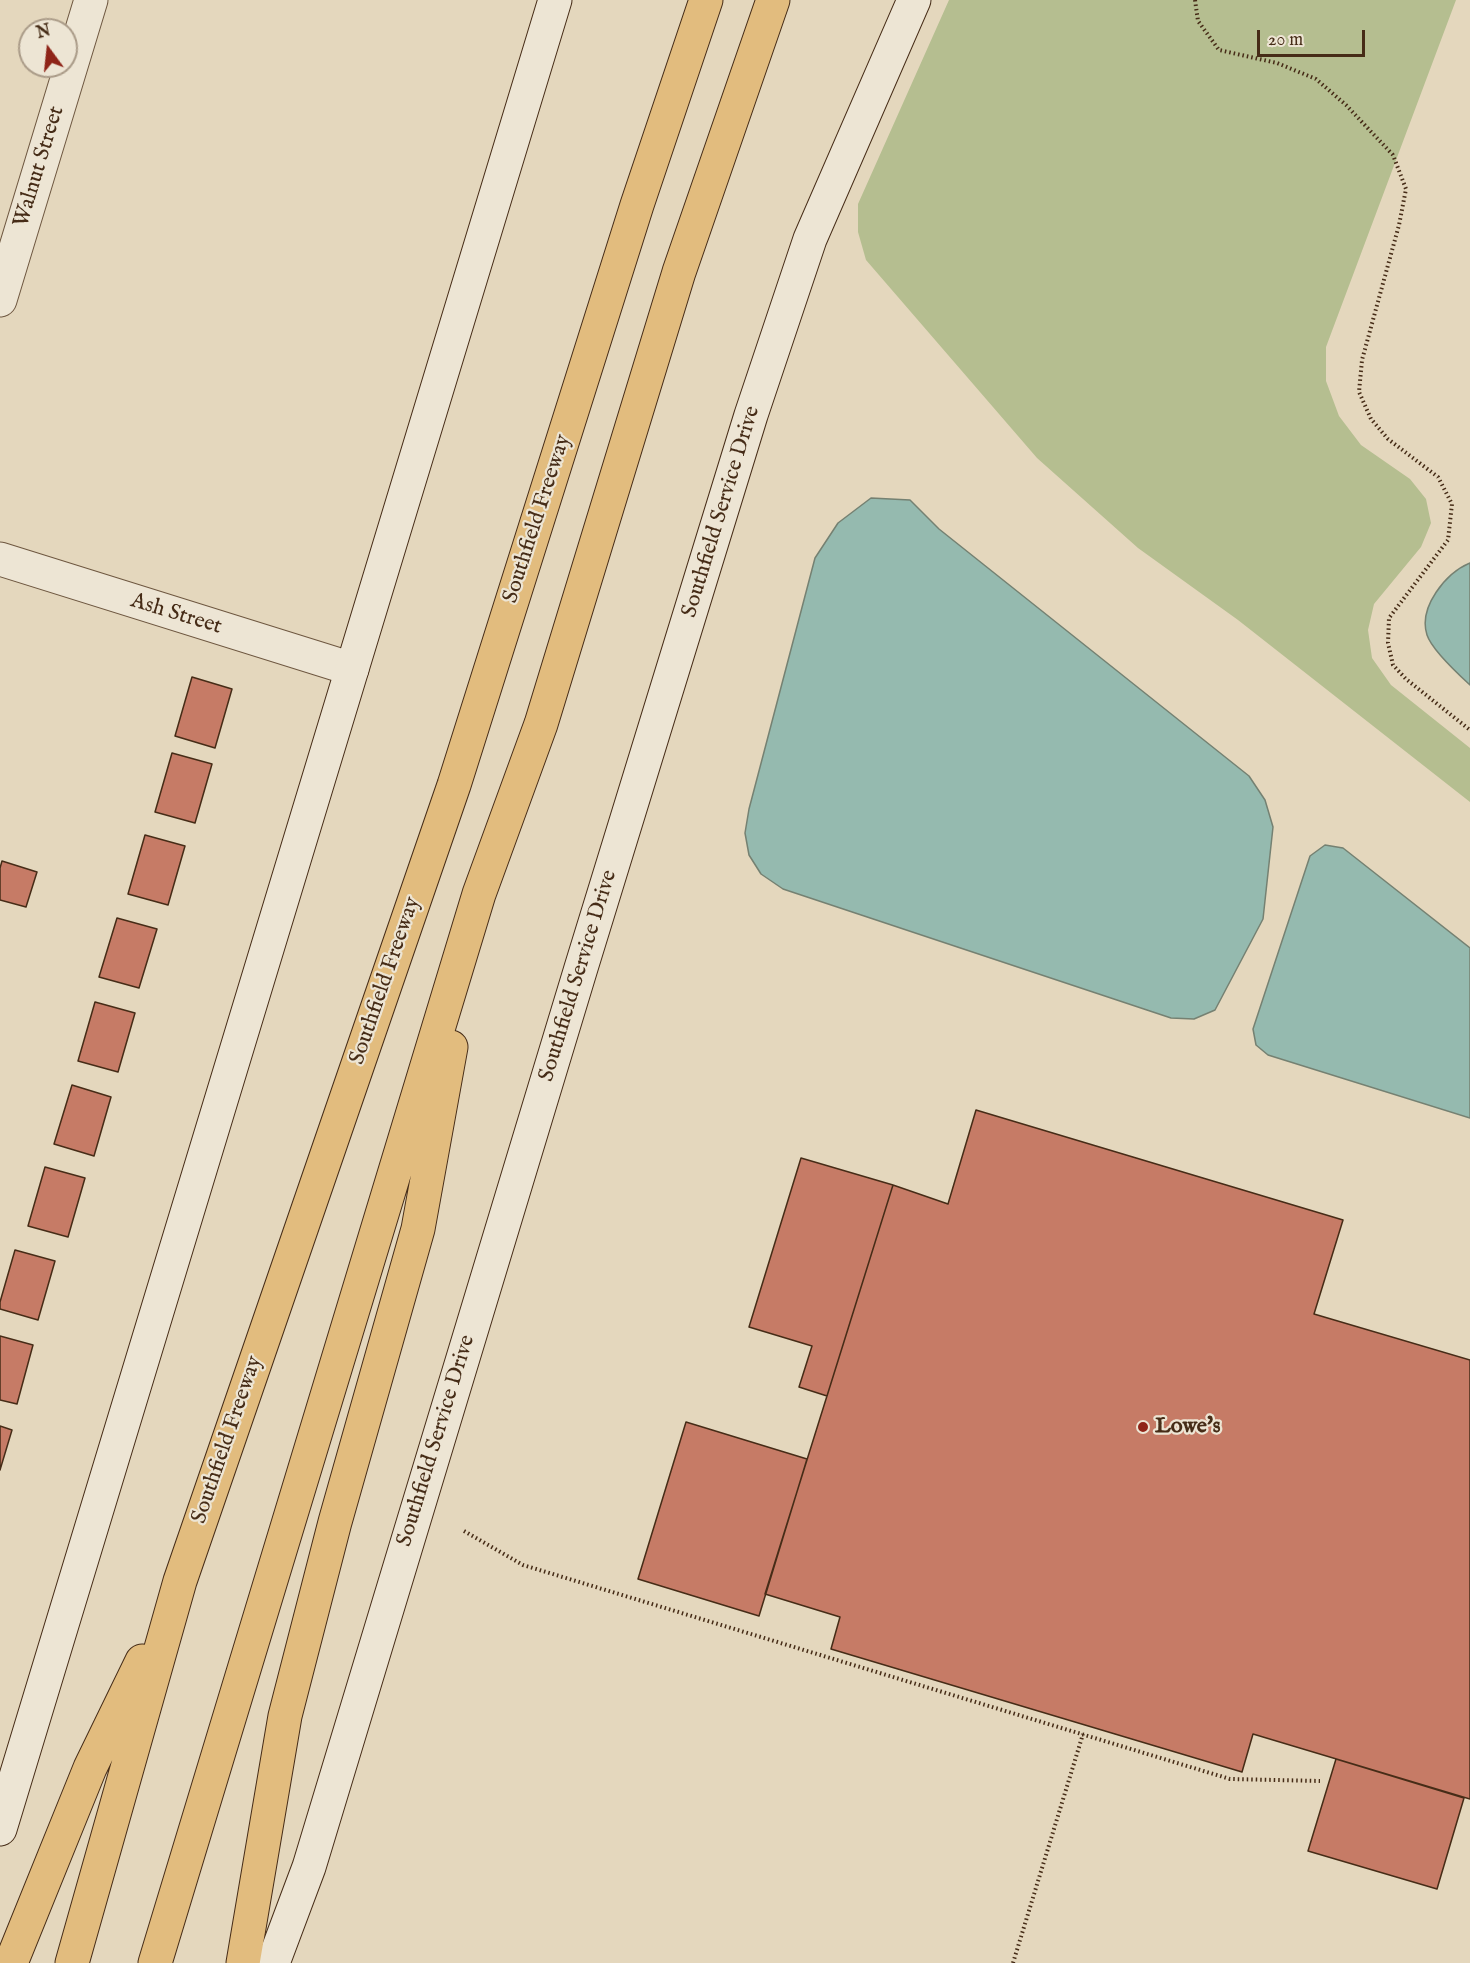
<!DOCTYPE html>
<html>
<head>
<meta charset="utf-8">
<style>
	body { margin:0 }
	#map { position:relative; width:1470px; height:1963px; overflow:hidden; background:#e4d7bd; font-family:"IM FELL English",serif }
	canvas { display:block }
	.north { position:absolute; left:18px; top:18px; width:60px; height:60px; box-sizing:border-box; background:#ede5d4; border:2px solid #aa9b88; border-radius:50%; rotate:345deg; font-size:16px; font-weight:700; line-height:24px; text-align:center; color:#462c17 }
	.north::after { content:''; display:block; margin:auto; width:21px; height:27px; background:#8f2418; clip-path:polygon(50% 0,100% 100%,50% 72%,0 100%) }
	.scale { position:absolute; left:1257px; top:30px; width:108px; height:27px; box-sizing:border-box; border:3px solid #462c17; border-top:0; padding-left:8px; font-size:18px; line-height:21px; white-space:nowrap; color:#462c17; -webkit-text-stroke:4px #ede5d4; paint-order:stroke }
</style>
</head>
<body>
<div id="map">
<canvas width="1470" height="1963"></canvas>
<div class="north">N</div>
<div class="scale">20 m</div>
</div>
<script>
const g = document.querySelector('canvas').getContext('2d');
g.lineJoin = 'round';
function fillPath(path, color) {
  g.fillStyle = color;
  g.fill(path, 'evenodd');
}
function stroke(path, color, width, dash) {
  g.strokeStyle = color;
  g.lineWidth = width;
  g.lineCap = dash ? 'butt' : 'round';
  g.setLineDash(dash || []);
  g.stroke(path);
}
function write(font, color, halo, rows, align = 'center') {
  g.font = font + ' "IM FELL English",serif';
  g.lineWidth = 4.5;
  g.setLineDash([]);
  g.textBaseline = 'middle';
  g.strokeStyle = halo;
  g.fillStyle = color;
  for (const [text, x, y, turn = 0] of rows) {
    g.save();
    g.translate(x, y);
    g.rotate((+turn || 0) * Math.PI / 180);
    g.textAlign = isNaN(turn) ? turn : align;
    if (halo) g.strokeText(text, 0, 0);
    g.fillText(text, 0, 0);
    g.restore();
  }
}
fillPath(new Path2D(`
	M 949,0 L 1456,0 L 1326,347 L 1326,381 L 1339,416 L 1361,445 L 1410,479 L 1426,499 L 1431,523 L 1421,547 L 1374,604 L 1368,630 L 1372,658 L 1391,685 L 1470,748 L 1470,802 L 1238,620 L 1138,548 L 1037,458 L 866,260 L 858,232 L 858,204 Z`), '#b5be90');
const water = new Path2D(`
	M 871,498 L 910,500 L 939,529 L 1249,776 L 1265,800 L 1273,827 L 1263,919 L 1215,1010 L 1194,1019 L 1171,1018 L 783,889 L 761,874 L 749,855 L 745,833 L 749,809 L 815,558 L 838,523 Z
	M 1470,563 L 1470,685 C 1458,674 1432,650 1427,635 C 1418,607 1446,573 1470,563 Z
	M 1325,845 L 1343,848 L 1470,948 L 1470,1118 L 1268,1055 L 1256,1045 L 1253,1029 L 1310,856 Z`);
fillPath(water, '#95baaf');
stroke(water, '#758172', 1.5);
const building = new Path2D(`
	M 192,677 L 232,689 L 215,748 L 175,736 Z
	M 172,753 L 212,764 L 195,823 L 155,812 Z
	M 145,835 L 185,846 L 168,905 L 128,894 Z
	M 2,861 L 37,872 L 26,907 L 0,900 L 0,868 Z
	M 117,918 L 157,929 L 139,988 L 99,977 Z
	M 95,1002 L 135,1013 L 118,1072 L 78,1061 Z
	M 72,1085 L 111,1097 L 94,1156 L 54,1144 Z
	M 976,1110 L 1343,1220 L 1314,1314 L 1470,1360 L 1470,1799 L 1253,1734 L 1242,1772 L 831,1649 L 840,1617 L 765,1594 L 893,1185 L 948,1204 Z
	M 801,1158 L 893,1185 L 827,1396 L 799,1387 L 812,1346 L 749,1327 Z
	M 45,1167 L 85,1178 L 68,1237 L 28,1226 Z
	M 15,1250 L 55,1261 L 38,1320 L 0,1309 L 0,1302 Z
	M 0,1336 L 33,1345 L 17,1404 L 0,1400 Z
	M 686,1422 L 807,1459 L 759,1616 L 638,1579 Z
	M 0,1426 L 12,1430 L 0,1470 Z
	M 1336,1759 L 1464,1798 L 1437,1889 L 1308,1851 Z`);
fillPath(building, '#c67b66');
stroke(building, '#462c17', 1.5);
const street = new Path2D(`
	M 0,300 L 91,0
	M 0,559 L 352,669`);
const secondary = new Path2D(`
	M 0,1829 L 555,0
	M 273,1963 L 309,1867 L 581,968 L 751,415 L 810,239 L 914,0`);
const highway = new Path2D(`
	M 11,1963 L 90,1768 L 142,1661
	M 72,1963 L 180,1581 L 454,785 L 637,205 L 706,0
	M 155,1963 L 479,894 L 541,724 L 679,272 L 773,0
	M 243,1963 L 285,1716 L 335,1522 L 418,1229 L 451,1047`);
stroke(street, '#6e5740', 35);
stroke(secondary, '#462c17', 35);
stroke(highway, '#462c17', 35);
stroke(new Path2D(`
	M 1195,0 L 1198,21 L 1219,50 L 1277,63 L 1316,79 L 1346,105 L 1393,155 L 1406,189 L 1399,225 L 1362,360 L 1359,392 L 1371,419 L 1388,439 L 1438,477 L 1452,504 L 1448,540 L 1389,618 L 1388,643 L 1393,665 L 1406,679 L 1470,730
	M 464,1531 L 523,1565 L 1230,1779 L 1320,1781
	M 1013,1963 L 1083,1734`), '#462c17', 4, [1.5, 3]);
stroke(street, '#ede5d4', 33);
stroke(secondary, '#ede5d4', 33);
stroke(highway, '#e2bc7e', 33);
for (const [x, y, r, color] of [
	[1143,1427,6,"#8f2418"]
]) {
  const dot = new Path2D();
  dot.arc(x, y, r, 0, 2 * Math.PI);
  g.fillStyle = color;
  g.fill(dot);
  stroke(dot, '#ede5d4', 2);
}
write('22px', '#462c17', '#ede5d4', [
	["Walnut Street",40,167,-73],
	["Southfield Service Drive",722,512,-73],
	["Southfield Freeway",538,519,-72],
	["Ash Street",176,615,17],
	["Southfield Service Drive",579,976,-73],
	["Southfield Freeway",386,981,-71],
	["Southfield Freeway",228,1440,-71],
	["Southfield Service Drive",437,1441,-73]
]);
write('bold 22px', '#462c17', '#ede5d4', [
	["Lowe's",1155,1427]
], 'left');
</script>
</body>
</html>
